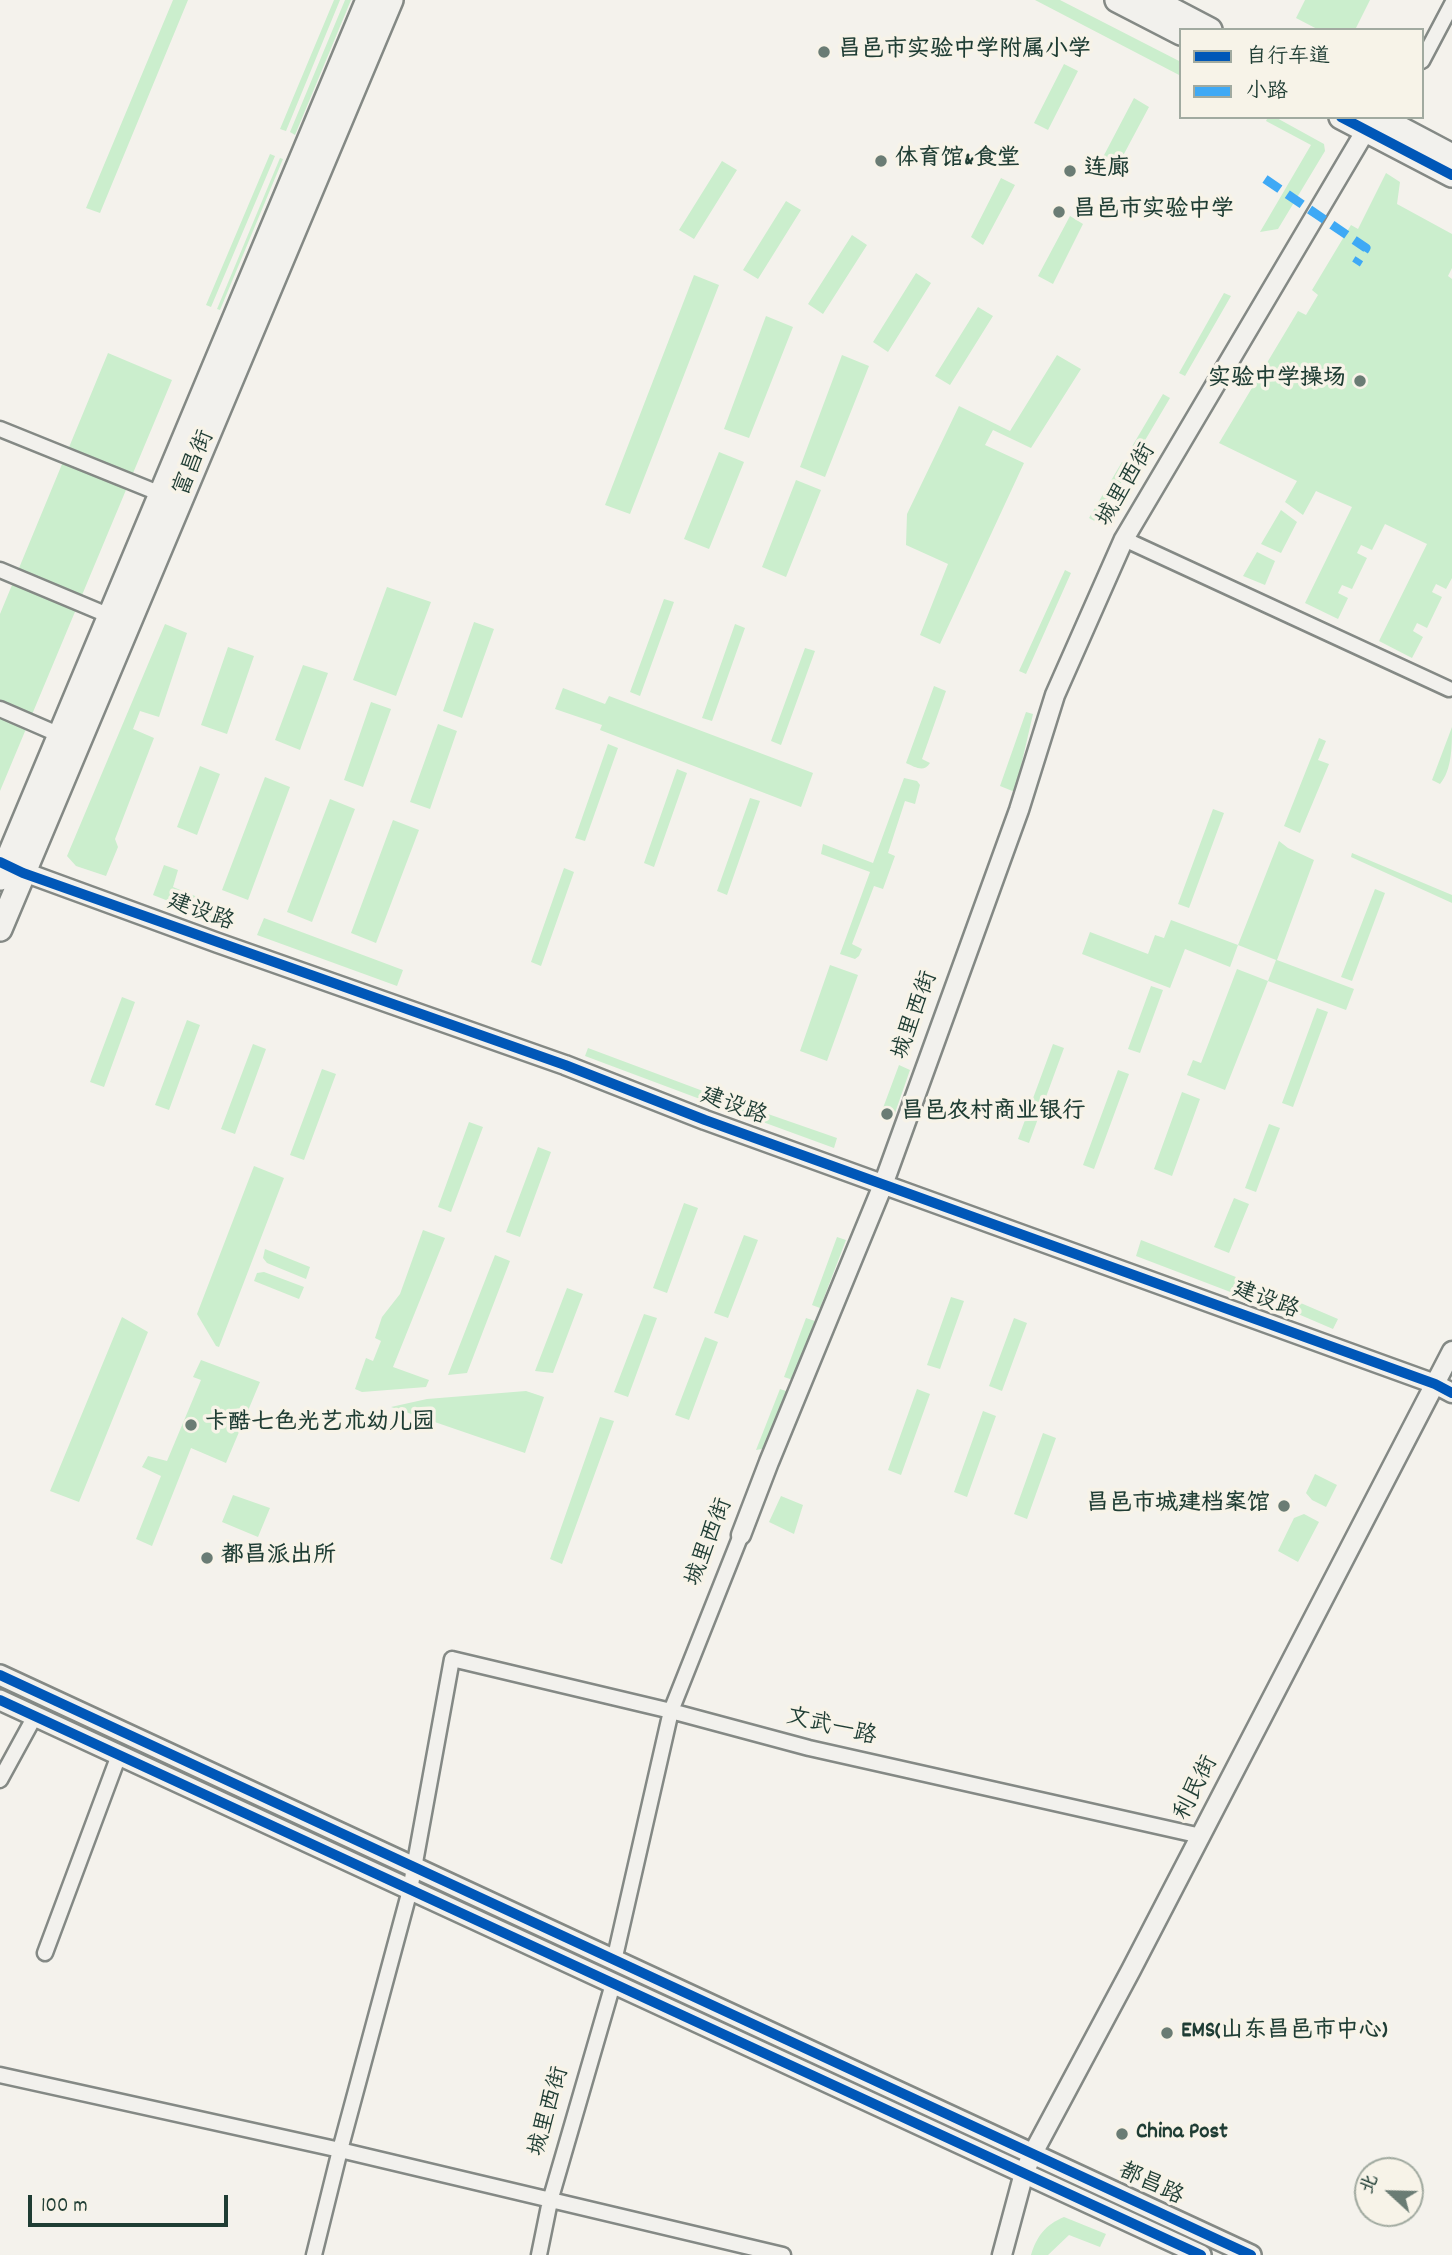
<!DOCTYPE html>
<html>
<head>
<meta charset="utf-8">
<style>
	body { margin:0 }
	#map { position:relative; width:1452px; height:2255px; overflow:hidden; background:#f4f2ec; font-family:Dekko,"LXGW WenKai TC",sans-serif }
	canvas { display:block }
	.legend { position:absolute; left:1179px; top:28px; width:245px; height:91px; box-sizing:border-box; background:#f7f3e8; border:2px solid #a1aaa0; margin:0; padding:9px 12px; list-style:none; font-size:21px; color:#1f3d34 }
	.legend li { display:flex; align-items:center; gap:14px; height:35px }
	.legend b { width:35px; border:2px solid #a1aaa0 }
	.north { position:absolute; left:1354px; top:2157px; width:70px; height:70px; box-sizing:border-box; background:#f7f3e8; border:2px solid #a1aaa0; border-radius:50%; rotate:292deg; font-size:19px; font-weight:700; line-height:28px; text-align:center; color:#1f3d34 }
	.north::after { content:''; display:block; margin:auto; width:24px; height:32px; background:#6a7c74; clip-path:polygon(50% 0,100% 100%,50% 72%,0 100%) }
	.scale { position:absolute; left:28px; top:2195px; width:200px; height:32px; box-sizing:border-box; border:4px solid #1f3d34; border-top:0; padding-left:9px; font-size:21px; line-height:24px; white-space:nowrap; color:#1f3d34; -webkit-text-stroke:5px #f7f3e8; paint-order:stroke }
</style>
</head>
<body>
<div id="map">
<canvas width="1452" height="2255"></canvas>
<ul class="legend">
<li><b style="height:9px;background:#0057b8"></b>自行车道</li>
<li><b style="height:9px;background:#3fa9f5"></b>小路</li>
</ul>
<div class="north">北</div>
<div class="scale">100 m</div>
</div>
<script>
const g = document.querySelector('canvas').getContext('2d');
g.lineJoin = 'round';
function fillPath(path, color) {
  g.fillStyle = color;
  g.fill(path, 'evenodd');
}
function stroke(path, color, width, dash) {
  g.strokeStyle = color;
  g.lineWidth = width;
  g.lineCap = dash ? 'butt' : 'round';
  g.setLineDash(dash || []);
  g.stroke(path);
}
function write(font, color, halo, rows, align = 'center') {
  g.font = font + ' Dekko,"LXGW WenKai TC",sans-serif';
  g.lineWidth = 7;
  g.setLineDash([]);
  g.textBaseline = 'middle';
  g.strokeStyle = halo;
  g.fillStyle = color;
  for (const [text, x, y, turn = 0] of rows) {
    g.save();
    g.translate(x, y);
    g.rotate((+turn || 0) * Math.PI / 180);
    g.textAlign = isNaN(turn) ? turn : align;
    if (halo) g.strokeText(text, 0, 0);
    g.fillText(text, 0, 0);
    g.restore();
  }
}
fillPath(new Path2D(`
	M 173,0 L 188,0 L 100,213 L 86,208 Z
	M 334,0 L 340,0 L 286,131 L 280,129 Z
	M 345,0 L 351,0 L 295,135 L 290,132 Z
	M 1035,0 L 1060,0 L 1181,62 L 1181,76 Z
	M 1305,0 L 1370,0 L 1355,30 L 1319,30 L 1296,18 Z
	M 1064,64 L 1078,71 L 1048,130 L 1034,123 Z
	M 1134,98 L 1149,107 L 1117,167 L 1102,159 Z
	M 1268,117 L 1275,117 L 1324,144 L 1325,151 L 1278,229 L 1260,232 L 1311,145 L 1266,121 Z
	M 270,154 L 275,156 L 211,307 L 206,305 Z
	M 280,158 L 283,159 L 220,310 L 217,309 Z
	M 722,161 L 737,170 L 694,239 L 679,230 Z
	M 1386,173 L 1400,182 L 1397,204 L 1452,234 L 1452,268 L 1448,276 L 1452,279 L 1452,578 L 1446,589 L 1436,584 L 1432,592 L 1442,597 L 1427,628 L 1417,623 L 1413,631 L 1423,637 L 1412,658 L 1379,641 L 1427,544 L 1385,524 L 1372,550 L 1361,545 L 1357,553 L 1367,558 L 1352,589 L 1342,585 L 1338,593 L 1348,598 L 1338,619 L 1305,603 L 1352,507 L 1316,491 L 1303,515 L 1285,502 L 1297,481 L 1219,443 L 1298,311 L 1306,315 L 1318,295 L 1312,290 L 1351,225 L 1358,229 Z
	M 1001,178 L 1015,185 L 983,245 L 971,237 Z
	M 786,201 L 801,210 L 758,279 L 743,270 Z
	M 1070,216 L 1083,224 L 1053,284 L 1038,276 Z
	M 852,235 L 867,245 L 823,314 L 808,304 Z
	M 916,273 L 931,283 L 888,352 L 873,342 Z
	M 694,275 L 719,285 L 630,514 L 605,505 Z
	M 1224,293 L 1231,296 L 1185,376 L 1179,373 Z
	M 978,307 L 993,316 L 950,385 L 935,376 Z
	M 766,316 L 793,327 L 749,438 L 724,429 Z
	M 108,353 L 172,380 L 0,791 L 0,614 Z
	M 842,355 L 869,366 L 825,477 L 800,467 Z
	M 1057,355 L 1081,369 L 1031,448 L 993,430 L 985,445 L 1024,463 L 940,644 L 920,635 L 948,564 L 906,545 L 907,514 L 959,406 L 1010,431 Z
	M 1163,394 L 1170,398 L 1134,459 L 1127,455 Z
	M 719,452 L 744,462 L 709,549 L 684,539 Z
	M 1122,462 L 1130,467 L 1098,523 L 1089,518 Z
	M 796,480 L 821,490 L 786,577 L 762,567 Z
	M 1281,510 L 1297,522 L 1281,553 L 1261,544 Z
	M 1257,552 L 1275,561 L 1265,585 L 1243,576 Z
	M 1065,570 L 1071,573 L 1026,674 L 1019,671 Z
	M 387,587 L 431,602 L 396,696 L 353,680 Z
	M 664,599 L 674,602 L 640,696 L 630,692 Z
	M 474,622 L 494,629 L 462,718 L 443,711 Z
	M 165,624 L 187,633 L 159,717 L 140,711 L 133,729 L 154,738 L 115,839 L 118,847 L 106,876 L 76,866 L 67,856 Z
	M 735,624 L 745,628 L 712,721 L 702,718 Z
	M 228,647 L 254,656 L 227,734 L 201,725 Z
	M 805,648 L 815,651 L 781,745 L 771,741 Z
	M 303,665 L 328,673 L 300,750 L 275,740 Z
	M 934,686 L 946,691 L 922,759 L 930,763 C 924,773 915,767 906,763 Z
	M 563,688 L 605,704 L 609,696 L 813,773 L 801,807 L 600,730 L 602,725 L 555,709 Z
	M 371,702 L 391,709 L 363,787 L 344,780 Z
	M 1026,712 L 1033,714 L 1015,792 L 1000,786 Z
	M 438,724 L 457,731 L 430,809 L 410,802 Z
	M 1452,727 C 1452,746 1452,770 1440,784 L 1432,780 Z
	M 1319,738 L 1326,741 L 1318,760 L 1329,764 L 1300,833 L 1284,826 Z
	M 608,744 L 618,748 L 585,841 L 575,838 Z
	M 200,766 L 220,774 L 197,835 L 177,827 Z
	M 677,769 L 687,773 L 654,867 L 644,863 Z
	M 265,777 L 290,787 L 248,900 L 222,890 Z
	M 904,778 L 917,781 L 920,785 L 915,804 L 905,801 L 888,853 L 895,856 L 883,889 L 874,886 L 852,944 L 862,949 L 859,956 L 855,959 L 840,954 L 870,872 L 821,854 L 823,844 L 873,863 Z
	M 750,798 L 760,801 L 727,895 L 717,891 Z
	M 330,799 L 355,809 L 312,922 L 287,912 Z
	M 1213,809 L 1224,813 L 1189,908 L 1178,904 Z
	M 393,820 L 419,830 L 376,943 L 351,933 Z
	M 1279,841 L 1288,848 L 1314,860 L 1277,960 L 1354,989 L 1346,1010 L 1268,981 L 1225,1090 L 1187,1075 L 1193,1060 L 1201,1063 L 1237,969 L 1268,981 L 1276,960 L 1238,945 L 1230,967 L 1185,949 L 1170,988 L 1082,954 L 1090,932 L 1148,954 L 1155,935 L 1164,938 L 1171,920 L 1238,945 Z
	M 1352,853 L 1452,895 L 1452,903 L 1351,857 Z
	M 164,865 L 178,870 L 173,887 L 222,907 L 217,920 L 153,895 Z
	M 564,868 L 574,872 L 541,966 L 531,962 Z
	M 1375,889 L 1385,893 L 1352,981 L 1341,977 Z
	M 264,918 L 403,970 L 397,986 L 257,935 Z
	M 830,965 L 858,975 L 827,1061 L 800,1051 Z
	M 1151,986 L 1163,990 L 1140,1053 L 1128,1049 Z
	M 122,997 L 135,1002 L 104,1087 L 90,1082 Z
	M 1317,1008 L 1328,1012 L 1293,1107 L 1282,1103 Z
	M 187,1020 L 200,1025 L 169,1110 L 155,1105 Z
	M 253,1044 L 266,1049 L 235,1134 L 221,1129 Z
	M 1053,1044 L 1064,1048 L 1029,1143 L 1018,1139 Z
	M 588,1048 L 703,1091 L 700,1099 L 585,1056 Z
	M 899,1065 L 910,1070 L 895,1113 L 883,1108 Z
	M 322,1069 L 336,1074 L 304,1160 L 290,1155 Z
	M 1118,1070 L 1129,1074 L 1094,1169 L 1083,1165 Z
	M 1182,1092 L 1200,1099 L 1172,1176 L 1154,1169 Z
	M 722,1098 L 837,1138 L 834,1148 L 719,1106 Z
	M 469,1122 L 483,1127 L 451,1212 L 438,1207 Z
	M 1269,1124 L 1280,1128 L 1256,1192 L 1245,1188 Z
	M 538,1147 L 551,1152 L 520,1237 L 506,1232 Z
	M 254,1166 L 284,1178 L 219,1347 L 216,1346 L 197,1314 Z
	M 1234,1198 L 1249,1204 L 1229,1253 L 1214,1247 Z
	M 684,1203 L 698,1208 L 667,1293 L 653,1288 Z
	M 423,1230 L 445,1238 L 393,1367 L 429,1380 L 426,1387 L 362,1392 L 355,1389 L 366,1358 L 373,1361 L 381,1341 L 375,1338 L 382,1317 L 400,1294 Z
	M 744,1235 L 758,1240 L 728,1318 L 714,1313 Z
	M 837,1237 L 846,1240 L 820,1308 L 812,1305 Z
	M 1141,1240 L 1259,1286 L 1254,1301 L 1136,1256 Z
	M 265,1249 L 310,1267 L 306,1279 L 267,1263 L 263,1258 Z
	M 495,1255 L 510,1261 L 467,1373 L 448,1375 Z
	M 264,1272 L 304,1287 L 299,1299 L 254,1281 L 257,1273 Z
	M 567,1288 L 583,1294 L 553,1373 L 535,1371 Z
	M 951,1297 L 964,1301 L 940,1369 L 927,1365 Z
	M 1289,1298 L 1338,1319 L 1333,1329 L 1284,1308 Z
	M 644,1314 L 657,1318 L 628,1397 L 614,1392 Z
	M 122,1317 L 148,1332 L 79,1502 L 50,1491 Z
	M 806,1318 L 815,1321 L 793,1380 L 784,1377 Z
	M 1014,1318 L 1027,1323 L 1002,1391 L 989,1386 Z
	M 705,1337 L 718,1342 L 689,1420 L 675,1415 Z
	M 201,1360 L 260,1382 L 226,1463 L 191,1448 L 152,1546 L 136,1539 L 161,1476 L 142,1467 L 148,1456 L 167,1461 L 201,1380 L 193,1377 Z
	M 780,1389 L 789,1392 L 767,1448 L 756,1450 Z
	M 917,1389 L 930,1394 L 901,1475 L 888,1470 Z
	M 526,1391 L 544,1397 L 525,1453 L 391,1407 L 427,1399 Z
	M 983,1411 L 996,1416 L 967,1497 L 954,1492 Z
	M 600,1417 L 614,1421 L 562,1564 L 550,1559 Z
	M 1043,1433 L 1056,1438 L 1027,1519 L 1014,1514 Z
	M 1315,1474 L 1337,1485 L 1326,1507 L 1312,1500 L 1306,1493 Z
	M 233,1495 L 270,1508 L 258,1537 L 222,1522 Z
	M 781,1496 L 803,1505 L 794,1534 L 769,1522 Z
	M 1304,1514 L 1319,1522 L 1298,1562 L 1278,1551 L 1294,1518 Z
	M 1064,2217 L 1106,2234 L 1100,2247 L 1069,2235 L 1048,2255 L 1031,2255 C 1037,2236 1045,2225 1064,2217 Z`), '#cbeecd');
const minor = new Path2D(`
	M 1422,61 L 1452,4
	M 0,429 L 161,494
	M 1124,539 L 1449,689
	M 0,570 L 110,616
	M 0,709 L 60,735
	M 0,1780 L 35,1716
	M 45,1953 L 119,1755
	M 614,1961 L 671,1711 L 741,1535
	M 0,2075 L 340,2150 L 783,2255
	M 314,2255 L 340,2150 L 410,1890 L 452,1659 L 671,1711 L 809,1748 L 1201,1836
	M 539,2255 L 550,2201 L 613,1984`);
const tertiary = new Path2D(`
	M 13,868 L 218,943 L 565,1065 L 705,1120 L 1435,1384 L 1452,1393
	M 741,1535 L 769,1462 L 883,1185 L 1019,810 L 1055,695 L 1124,539 L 1366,130
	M 1002,2255 L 1024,2173 L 1032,2155 L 1131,1970 L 1452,1351`);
const secondary = new Path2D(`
	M 0,1675 L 1251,2255
	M 0,1700 L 1201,2255`);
const primary = new Path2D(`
	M 1117,0 L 1181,33
	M 1153,0 L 1210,30
	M 1341,117 L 1452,175
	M 1378,117 L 1452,156
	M 0,878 L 368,0
	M 0,929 L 391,0`);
stroke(minor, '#848985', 19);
stroke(tertiary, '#848985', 23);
stroke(secondary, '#848985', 24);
stroke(primary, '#848985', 28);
stroke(minor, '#f2f1ed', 14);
stroke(tertiary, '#f2f1ed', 18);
stroke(secondary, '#f2f1ed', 19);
stroke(primary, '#f2f1ed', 23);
stroke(new Path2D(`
	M 1265,179 L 1366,248 L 1356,264`), '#3fa9f5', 9, [18, 9]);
stroke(new Path2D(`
	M 1341,117 L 1452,175
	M 0,862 L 23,873 L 565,1065 L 705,1120 L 1435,1384 L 1452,1393
	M 0,1675 L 1251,2255
	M 0,1700 L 1201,2255`), '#0057b8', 10);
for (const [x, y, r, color] of [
	[824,52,7,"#6a7c74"],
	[881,161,7,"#6a7c74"],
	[1070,171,7,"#6a7c74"],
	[1059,212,7,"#6a7c74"],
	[1360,381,7,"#6a7c74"],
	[887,1114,7,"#6a7c74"],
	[191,1425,7,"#6a7c74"],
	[1284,1506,7,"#6a7c74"],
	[207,1558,7,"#6a7c74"],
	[1167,2033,7,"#6a7c74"],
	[1122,2134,7,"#6a7c74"]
]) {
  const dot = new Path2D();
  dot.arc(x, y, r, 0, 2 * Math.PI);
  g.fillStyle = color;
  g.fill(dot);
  stroke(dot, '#f7f3e8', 2.5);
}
write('bold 23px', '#1f3d34', '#f7f3e8', [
	["昌邑市实验中学附属小学",838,52],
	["体育馆&食堂",895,161],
	["连廊",1084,171],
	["昌邑市实验中学",1073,212],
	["实验中学操场",1346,381,"right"],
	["昌邑农村商业银行",901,1114],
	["卡酷七色光艺术幼儿园",205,1425],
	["昌邑市城建档案馆",1270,1506,"right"],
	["都昌派出所",221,1558],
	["EMS(山东昌邑市中心)",1181,2033],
	["China Post",1136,2134]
], 'left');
write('23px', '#1f3d34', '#f7f3e8', [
	["富昌街",196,464,-67],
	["城里西街",1128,486,-59],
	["建设路",200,914,20],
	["城里西街",917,1016,-70],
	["建设路",733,1108,20],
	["建设路",1265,1302,20],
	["城里西街",711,1543,-69],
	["文武一路",831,1729,14],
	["利民街",1198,1789,-63],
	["城里西街",551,2112,-74],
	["都昌路",1150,2186,25]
]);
</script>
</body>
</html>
